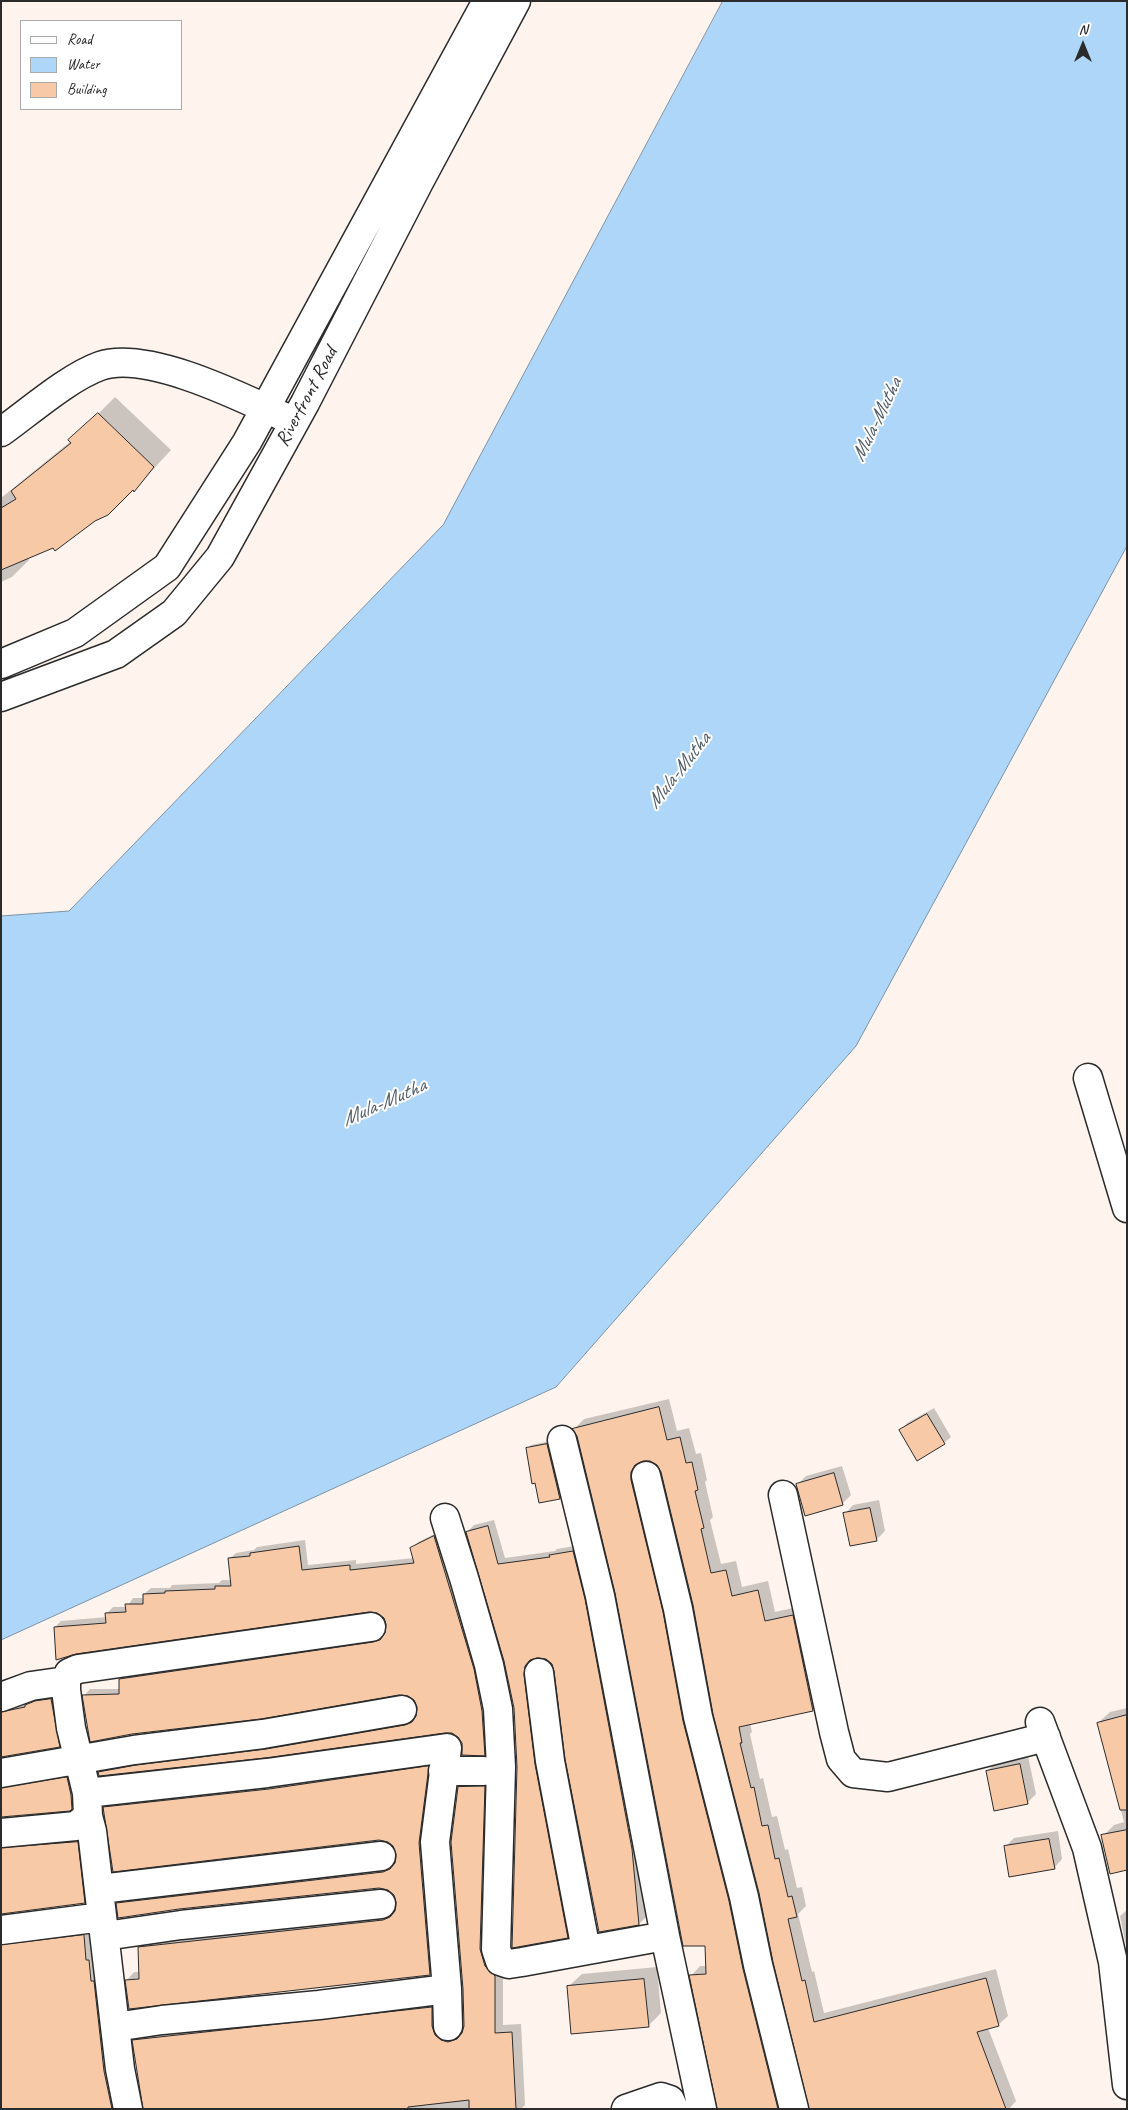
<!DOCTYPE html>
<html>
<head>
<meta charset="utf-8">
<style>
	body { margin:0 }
	#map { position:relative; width:1128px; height:2110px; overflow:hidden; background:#fef4ed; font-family:Caveat,sans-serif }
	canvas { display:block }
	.frame { position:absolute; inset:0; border:2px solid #2b2b2b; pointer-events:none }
	.legend { position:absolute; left:20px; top:20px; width:162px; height:90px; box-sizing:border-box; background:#fff; border:1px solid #aaa; margin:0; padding:6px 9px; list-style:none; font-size:15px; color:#2b2b2b }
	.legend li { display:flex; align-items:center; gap:10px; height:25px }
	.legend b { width:25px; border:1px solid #aaa }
	.north { position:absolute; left:1058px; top:20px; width:50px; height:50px; -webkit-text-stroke:4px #fff; paint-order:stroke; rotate:0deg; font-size:14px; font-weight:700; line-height:20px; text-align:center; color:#2b2b2b }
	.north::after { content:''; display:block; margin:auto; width:18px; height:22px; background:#2b2b2b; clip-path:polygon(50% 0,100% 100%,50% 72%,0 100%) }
</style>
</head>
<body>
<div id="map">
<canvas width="1128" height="2110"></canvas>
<div class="frame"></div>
<ul class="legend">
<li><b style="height:6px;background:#fff"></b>Road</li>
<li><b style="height:14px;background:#aed6f8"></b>Water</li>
<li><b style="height:14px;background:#f8c9a7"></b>Building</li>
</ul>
<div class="north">N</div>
</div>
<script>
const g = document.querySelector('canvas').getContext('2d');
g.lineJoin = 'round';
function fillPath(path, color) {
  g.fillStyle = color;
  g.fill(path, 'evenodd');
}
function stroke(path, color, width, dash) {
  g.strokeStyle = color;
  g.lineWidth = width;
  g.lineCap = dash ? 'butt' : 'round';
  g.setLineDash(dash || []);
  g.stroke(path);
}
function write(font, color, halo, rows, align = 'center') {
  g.font = font + ' Caveat,sans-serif';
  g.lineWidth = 4;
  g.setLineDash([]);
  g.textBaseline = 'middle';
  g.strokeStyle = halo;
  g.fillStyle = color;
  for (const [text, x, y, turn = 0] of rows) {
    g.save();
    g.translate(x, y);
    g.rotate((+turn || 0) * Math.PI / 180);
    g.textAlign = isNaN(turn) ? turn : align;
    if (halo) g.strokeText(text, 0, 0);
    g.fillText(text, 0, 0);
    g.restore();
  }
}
const water = new Path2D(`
	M 723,1 L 1127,1 L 1127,546 L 856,1046 L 556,1387 L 1,1640 L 1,916 L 69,911 L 443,525 Z`);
fillPath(water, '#aed6f8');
stroke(water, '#7a92a6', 1);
fillPath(new Path2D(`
	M 115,397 L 171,450 L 134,490 L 133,488 L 94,520 L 54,546 L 28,558 L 29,560 L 12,577 L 1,582 L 1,498 L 71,441 Z
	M 669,1399 L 677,1431 L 689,1428 L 696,1454 L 701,1453 L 707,1480 L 705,1482 L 713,1517 L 710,1520 L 721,1564 L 736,1561 L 742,1587 L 768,1581 L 775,1612 L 802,1606 L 823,1700 L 813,1710 L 750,1723 L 752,1732 L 750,1734 L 760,1779 L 763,1778 L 772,1817 L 777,1816 L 785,1850 L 788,1849 L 797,1888 L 802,1887 L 806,1906 L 798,1914 L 812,1972 L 814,1971 L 824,2013 L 996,1969 L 1008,2016 L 998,2025 L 988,2028 L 1016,2101 L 1009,2109 L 810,2109 L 662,1472 L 658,1464 L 650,1460 L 640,1461 L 640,1469 L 791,2109 L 718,2109 L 691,1976 L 700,1966 L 707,1966 L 706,1945 L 578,1436 L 574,1429 L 584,1419 Z
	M 934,1408 L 951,1437 L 944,1443 L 901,1430 L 907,1423 Z
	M 551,1441 L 564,1494 L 560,1498 L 528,1449 L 531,1445 Z
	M 842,1466 L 851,1495 L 842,1504 L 797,1485 L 806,1476 Z
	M 879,1500 L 885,1531 L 876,1540 L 845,1514 L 853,1505 Z
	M 494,1520 L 505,1558 L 555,1551 L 557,1549 L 580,1545 L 639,1842 L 646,1917 L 639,1924 L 556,1671 L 553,1663 L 546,1658 L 537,1656 L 531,1659 L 530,1667 L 574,1930 L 567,1937 L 518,1767 L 515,1708 L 505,1660 L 467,1532 L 474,1525 Z
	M 441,1531 L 480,1662 L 491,1748 L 484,1755 L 463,1743 L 459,1736 L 453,1732 L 445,1731 L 99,1772 L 106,1766 L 273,1744 L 412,1719 L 417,1717 L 419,1707 L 415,1699 L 408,1694 L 84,1696 L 90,1689 L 120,1689 L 120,1679 L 127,1673 L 381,1637 L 386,1634 L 388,1624 L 385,1617 L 378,1612 L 55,1627 L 61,1621 L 107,1617 L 107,1613 L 113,1607 L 127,1607 L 133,1598 L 144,1598 L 144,1594 L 151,1588 L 170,1588 L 172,1585 L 219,1583 L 222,1580 L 232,1580 L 229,1559 L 236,1553 L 254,1550 L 257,1547 L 305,1540 L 308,1565 L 356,1560 L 356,1564 L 414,1558 L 412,1549 L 418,1542 Z
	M 60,1691 L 68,1737 L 59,1746 L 1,1756 L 1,1703 Z
	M 1127,1708 L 1127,1869 L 1103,1836 L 1114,1825 L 1124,1822 L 1098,1723 L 1110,1712 Z
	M 1028,1756 L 1036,1794 L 1027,1803 L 987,1771 L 996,1763 Z
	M 436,1759 L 437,1966 L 430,1974 L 127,1980 L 134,1972 L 140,1972 L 139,1948 L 147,1940 L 391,1912 L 396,1910 L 398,1902 L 395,1895 L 388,1889 L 379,1887 L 118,1903 L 125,1896 L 392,1864 L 396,1862 L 398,1854 L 394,1846 L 388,1841 L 105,1807 L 112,1800 Z
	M 76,1769 L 80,1799 L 69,1810 L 1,1816 L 1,1777 Z
	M 468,1778 L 493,1778 L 503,1967 L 503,2025 L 521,2024 L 525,2105 L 521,2109 L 144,2109 L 134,2041 L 142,2032 L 440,1999 L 458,2033 L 463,2032 L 465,2026 L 459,1787 Z
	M 1058,1831 L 1062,1859 L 1054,1868 L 1006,1846 L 1014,1838 Z
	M 86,1833 L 93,1894 L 84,1902 L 1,1913 L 1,1837 Z
	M 1127,1910 L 1127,1951 L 1120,1916 Z
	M 92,1927 L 124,2109 L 1,2109 L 1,1934 Z
	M 657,1967 L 661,2013 L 648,2026 L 569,1986 L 582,1974 Z`), '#0003');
const building = new Path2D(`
	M 98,413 L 154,467 L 134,492 L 133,490 L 108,515 L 95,521 L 55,551 L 53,548 L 1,570 L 1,508 L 16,499 L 11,491 L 71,443 L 68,440 Z
	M 659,1407 L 667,1440 L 680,1437 L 686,1463 L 692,1462 L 698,1490 L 695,1491 L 704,1528 L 701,1529 L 711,1573 L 726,1570 L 732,1596 L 758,1590 L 765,1621 L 793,1615 L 813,1711 L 739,1727 L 742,1743 L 740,1743 L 751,1788 L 754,1787 L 762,1826 L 768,1825 L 775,1859 L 779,1858 L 788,1897 L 792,1896 L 797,1917 L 788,1919 L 802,1981 L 805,1980 L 814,2022 L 986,1978 L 999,2026 L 977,2032 L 1006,2109 L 809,2109 L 773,1962 L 759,1893 L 713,1714 L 693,1605 L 661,1472 L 657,1465 L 650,1461 L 643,1461 L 635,1465 L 631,1472 L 631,1480 L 663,1612 L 683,1721 L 729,1901 L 743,1969 L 778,2109 L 717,2109 L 689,1975 L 706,1974 L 705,1946 L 683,1946 L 615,1593 L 577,1436 L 572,1429 Z
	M 927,1414 L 945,1444 L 917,1461 L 899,1430 Z
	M 547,1444 L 560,1499 L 539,1503 L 535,1483 L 532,1484 L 526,1448 Z
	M 834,1473 L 843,1505 L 805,1516 L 796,1484 Z
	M 870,1508 L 877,1541 L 850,1546 L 843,1513 Z
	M 488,1526 L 498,1564 L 550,1557 L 549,1555 L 573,1551 L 585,1599 L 632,1849 L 639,1925 L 599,1932 L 565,1759 L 554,1671 L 552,1664 L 546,1659 L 537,1658 L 530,1660 L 525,1666 L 524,1675 L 535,1764 L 568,1938 L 512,1948 L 517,1767 L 514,1708 L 504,1661 L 466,1532 Z
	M 434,1536 L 474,1669 L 482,1711 L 485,1756 L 462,1755 L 462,1743 L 458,1737 L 452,1733 L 445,1733 L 265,1758 L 99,1776 L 98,1772 L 136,1765 L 266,1749 L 405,1725 L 412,1722 L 416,1716 L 417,1707 L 414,1700 L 408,1696 L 399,1695 L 261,1719 L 132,1734 L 90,1742 L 82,1695 L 119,1694 L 119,1679 L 373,1642 L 380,1640 L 385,1633 L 386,1624 L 384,1618 L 377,1613 L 369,1612 L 76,1654 L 56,1660 L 54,1627 L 106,1623 L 105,1613 L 126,1612 L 125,1604 L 143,1604 L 143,1594 L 165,1593 L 165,1591 L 215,1589 L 215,1586 L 231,1586 L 228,1558 L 250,1556 L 250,1553 L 299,1546 L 302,1570 L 350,1565 L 350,1570 L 414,1563 L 410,1548 Z
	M 51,1699 L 60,1747 L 1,1757 L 1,1712 L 25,1707 L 25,1705 L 35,1701 Z
	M 1127,1715 L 1127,1810 L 1120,1810 L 1097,1723 Z
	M 1020,1764 L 1028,1804 L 994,1811 L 986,1771 Z
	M 429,1766 L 419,1843 L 430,1975 L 129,2009 L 125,1980 L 139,1979 L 138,1947 L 383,1920 L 390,1917 L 395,1911 L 396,1902 L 394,1895 L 388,1890 L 379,1888 L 179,1909 L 118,1918 L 116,1903 L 383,1872 L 390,1869 L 395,1863 L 396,1854 L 393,1846 L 388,1842 L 379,1840 L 113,1872 L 103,1807 L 269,1789 Z
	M 67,1777 L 71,1795 L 72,1809 L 70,1811 L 1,1817 L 1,1788 Z
	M 485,1786 L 480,1949 L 485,1966 L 495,1976 L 495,2033 L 512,2032 L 516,2109 L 469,2109 L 469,2100 L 408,2107 L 408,2109 L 143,2109 L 132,2040 L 432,2007 L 432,2026 L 435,2035 L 441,2040 L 448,2042 L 457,2039 L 462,2033 L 464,2026 L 463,1989 L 451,1842 L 458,1787 Z
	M 1127,1830 L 1127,1870 L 1110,1874 L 1101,1835 Z
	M 1049,1839 L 1055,1869 L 1009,1877 L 1004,1846 Z
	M 78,1842 L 85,1903 L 1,1914 L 1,1848 Z
	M 84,1935 L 86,1960 L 89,1960 L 91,1981 L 94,1981 L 104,2071 L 112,2109 L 1,2109 L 1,1945 Z
	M 644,1979 L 649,2027 L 571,2034 L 567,1986 Z`);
fillPath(building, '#f8c9a7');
stroke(building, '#2b2b2b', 1);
const minor = new Path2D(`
	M 1,432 C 29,412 69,377 100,366 C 146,350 239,396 282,416
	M 1,664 L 75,633 L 167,567 L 247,442 L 487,1
	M 1,697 L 116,654 L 174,613 L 220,557 L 305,403 L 419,182 L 516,1
	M 1088,1078 L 1127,1208
	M 562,1440 L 600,1596 L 665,1936 L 702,2109
	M 646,1476 L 678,1609 L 698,1717 L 744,1897 L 758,1965 L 794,2109
	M 783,1495 L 834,1732 L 841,1759 L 853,1773 L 888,1777 L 1046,1737
	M 445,1518 L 464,1578 L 489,1665 L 498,1709 L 501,1767 L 496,1949 L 500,1961 L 509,1964 L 522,1962 L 665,1936
	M 539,1673 L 550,1761 L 586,1950
	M 1,1697 L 31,1686 L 66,1681
	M 1040,1722 L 1087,1848 L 1113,1962 L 1127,2085
	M 443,1771 L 483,1771
	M 1,1773 L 134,1750 L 263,1734 L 402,1710
	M 87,1793 L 267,1773 L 447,1748 L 435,1842 L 447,1989 L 448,2026
	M 1,1833 L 76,1826 L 88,1816
	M 100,1889 L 381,1856
	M 1,1930 L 102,1917
	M 105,1936 L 181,1925 L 381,1904
	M 115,2027 L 162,2020 L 319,2005 L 447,1989
	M 128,2109 L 120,2069 L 92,1831 L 88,1816 L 87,1793 L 71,1728 L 66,1690 L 66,1681 L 69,1673 L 78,1669 L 371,1627
	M 626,2109 L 661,2097 L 670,2100 L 674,2109`);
stroke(minor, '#2b2b2b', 31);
stroke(minor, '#fff', 28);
write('20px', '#2b2b2b', '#fff', [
	["Riverfront Road",307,397,-62]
]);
write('italic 21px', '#525e68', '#fff', [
	["Mula-Mutha",877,420,-64],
	["Mula-Mutha",679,771,-52],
	["Mula-Mutha",384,1103,-24]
]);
</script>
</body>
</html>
